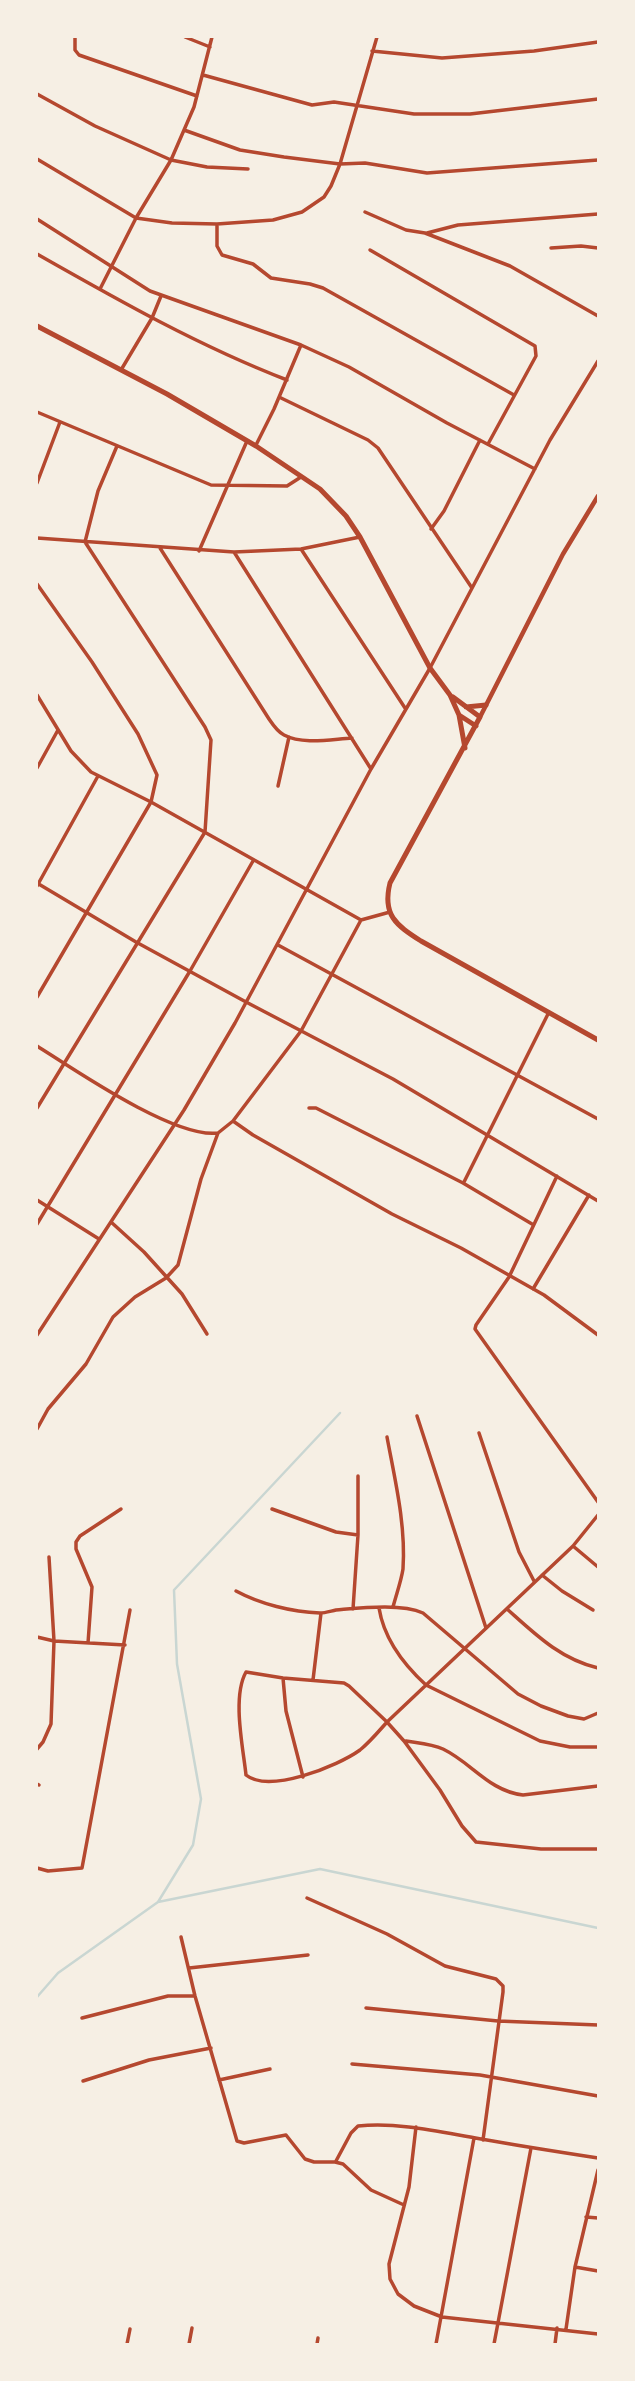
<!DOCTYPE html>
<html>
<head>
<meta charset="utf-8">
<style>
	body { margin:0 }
	#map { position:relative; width:635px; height:2381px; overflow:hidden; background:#f6efe4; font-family:"Zilla Slab",serif }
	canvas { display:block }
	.frame { position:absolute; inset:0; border:38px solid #f6efe4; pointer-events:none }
</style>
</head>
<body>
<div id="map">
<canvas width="635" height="2381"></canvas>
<div class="frame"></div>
</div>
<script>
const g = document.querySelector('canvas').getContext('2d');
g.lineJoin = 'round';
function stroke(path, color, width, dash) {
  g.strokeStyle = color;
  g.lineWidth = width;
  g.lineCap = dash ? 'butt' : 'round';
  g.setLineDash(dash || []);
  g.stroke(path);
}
stroke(new Path2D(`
	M 158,1902 L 193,1845 L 201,1799 L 177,1664 L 174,1590 L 340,1413
	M 37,1997 L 58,1973 L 158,1902 L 320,1869 L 598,1928`), '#c9d6d2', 2.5);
stroke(new Path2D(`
	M 75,37 L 75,50 L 79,55 L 197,96
	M 185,37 L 210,47
	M 372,51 L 442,58 L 534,51 L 598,42
	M 203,75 L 312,105 L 334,102 L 414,114 L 470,114 L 598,99
	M 37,94 L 95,126 L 171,160 L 207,167 L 248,169
	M 184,130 L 240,150 L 284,157 L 340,164 L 365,163 L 427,173 L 598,160
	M 37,159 L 136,218 L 172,223 L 217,224 L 273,220 L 302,212 L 324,197 L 331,186 L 340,164 L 377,37
	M 365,212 L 406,230 L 425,233 L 510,266 L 598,316
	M 37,219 L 150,291 L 301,345 L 349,367 L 447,423 L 535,469
	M 217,224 L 217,246 L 222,255 L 253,264 L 271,278 L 310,284 L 323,288 L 514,395
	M 427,233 L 458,225 L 598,214
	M 551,248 L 581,246 L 598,248
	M 370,250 L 535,346 L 536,356 L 488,444
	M 37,254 C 118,300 199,346 287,380
	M 100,289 L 136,218 L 171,160 L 194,107 L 212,37
	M 121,370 L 152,318 L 161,296
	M 279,397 L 368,440 L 378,448 L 472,588
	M 37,412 L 211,485 L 287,486 L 301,477
	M 256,445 L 274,409 L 301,345
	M 37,483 L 60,422
	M 431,529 L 444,511 L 480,440
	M 37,538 L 234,552 L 301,549 L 360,537
	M 160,548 L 269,719 C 273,725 278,732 284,735 C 303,745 332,739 352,738
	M 301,549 L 405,708
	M 199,551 L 247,441
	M 234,552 L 371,769
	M 37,584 L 92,662 L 138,734 L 157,775 L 151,802 L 37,997
	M 37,695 L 71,751 L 91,772 L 151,802 L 361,920
	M 37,768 L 58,730
	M 278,786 L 289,737
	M 37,883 L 136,942 L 246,1002 L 393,1079 L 598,1201
	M 37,886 L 98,776
	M 278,945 L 598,1119
	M 37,1046 C 75,1070 175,1139 218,1133 L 233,1121 L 301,1031 L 361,920 L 390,912
	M 37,1108 L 205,832 L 211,740 L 205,727 L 85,542 L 98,491 L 117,446
	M 309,1108 L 316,1108 L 463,1183 L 532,1224
	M 233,1121 L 253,1135 L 392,1214 L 461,1248 L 544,1295 L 598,1335
	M 557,1176 L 509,1277 L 476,1325 L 475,1329 L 598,1502
	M 464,1182 L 549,1012
	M 37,1200 L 99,1239
	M 111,1222 L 144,1252 L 182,1294 L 207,1334
	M 37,1224 L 190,971 L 253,861
	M 533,1289 L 589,1195
	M 37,1335 L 184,1110 L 235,1023 L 371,769 L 430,668 L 550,440 L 598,361
	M 417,1416 L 486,1628
	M 37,1429 L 48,1409 L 86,1364 L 113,1317 L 135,1297 L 166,1278 L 178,1265 L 201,1179 L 218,1133
	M 479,1433 L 519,1552 L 534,1581
	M 387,1437 C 395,1480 406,1525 403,1569 C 401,1582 396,1595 393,1607
	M 272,1509 L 336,1532 L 358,1535
	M 598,1515 L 573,1546 L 387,1722 C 379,1731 370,1742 360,1750 C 338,1766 269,1794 246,1775 C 243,1747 232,1697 246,1672 L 283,1678 L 344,1683 L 349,1686 L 387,1722 L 404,1741 L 440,1790 L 462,1826 L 476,1842 L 541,1849 L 598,1849
	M 573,1546 L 598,1567
	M 542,1575 L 562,1591 L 593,1610
	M 236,1591 C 260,1604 292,1612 320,1613 C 325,1613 331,1611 336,1610 C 360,1608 401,1603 423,1613 L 518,1694 L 541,1706 L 568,1716 L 584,1719 L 598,1713
	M 379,1608 C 384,1639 403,1664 426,1685 L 540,1741 L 570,1747 L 598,1747
	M 353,1609 L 358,1535 L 358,1476
	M 507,1609 C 535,1634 560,1659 598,1668
	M 37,1637 L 54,1641 L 125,1645
	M 88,1643 L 92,1587 L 76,1549 L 76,1542 L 80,1536 L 121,1509
	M 283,1678 L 286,1711 L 303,1777
	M 313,1680 L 321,1613
	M 406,1741 C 418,1743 432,1744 443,1749 C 472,1763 489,1791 523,1795 L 598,1786
	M 37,1749 L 43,1742 L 51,1724 L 54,1641 L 49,1557
	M 37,1784 L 39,1785
	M 37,1868 L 48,1871 L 82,1868 L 130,1610
	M 307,1898 L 387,1934 L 445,1966 L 496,1979 L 503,1986 L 503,1992 L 483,2140
	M 181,1937 L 195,1996 L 237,2141 L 244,2143 L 286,2135 L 305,2159 L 314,2162 L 335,2162 L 343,2164 L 371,2190 L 404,2205
	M 189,1968 L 308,1955
	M 366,2008 L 498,2021 L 598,2025
	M 82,2018 L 168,1996 L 195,1996
	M 352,2064 L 480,2075 L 598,2096
	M 219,2080 L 270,2069
	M 83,2081 L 149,2060 L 211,2048
	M 416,2127 L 409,2187 L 389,2264 L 390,2279 L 398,2294 L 414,2306 L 442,2317 L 598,2334
	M 336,2161 L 351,2133 L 358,2126 C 400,2122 440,2132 481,2139 C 520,2146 559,2152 598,2158
	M 586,2217 L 598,2218
	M 575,2267 L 598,2271
	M 566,2329 L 575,2267 L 598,2170
	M 127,2344 L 130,2329
	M 189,2344 L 192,2328
	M 317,2344 L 318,2338
	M 436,2344 L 474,2138
	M 494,2344 L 531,2148
	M 555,2344 L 557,2328`), '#b5482f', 3.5);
stroke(new Path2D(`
	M 480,717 L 563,554 L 598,496`), '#b5482f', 4.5);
stroke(new Path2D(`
	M 37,326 L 167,394 L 256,446 L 320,489 L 346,516 L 360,537 L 430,668 L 450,695 L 459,715 L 476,726
	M 453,697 L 480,717 L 390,883 C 382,915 396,925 421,941 L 598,1040
	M 466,707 L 486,705
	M 459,715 L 465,748`), '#b5482f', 5);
</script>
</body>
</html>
